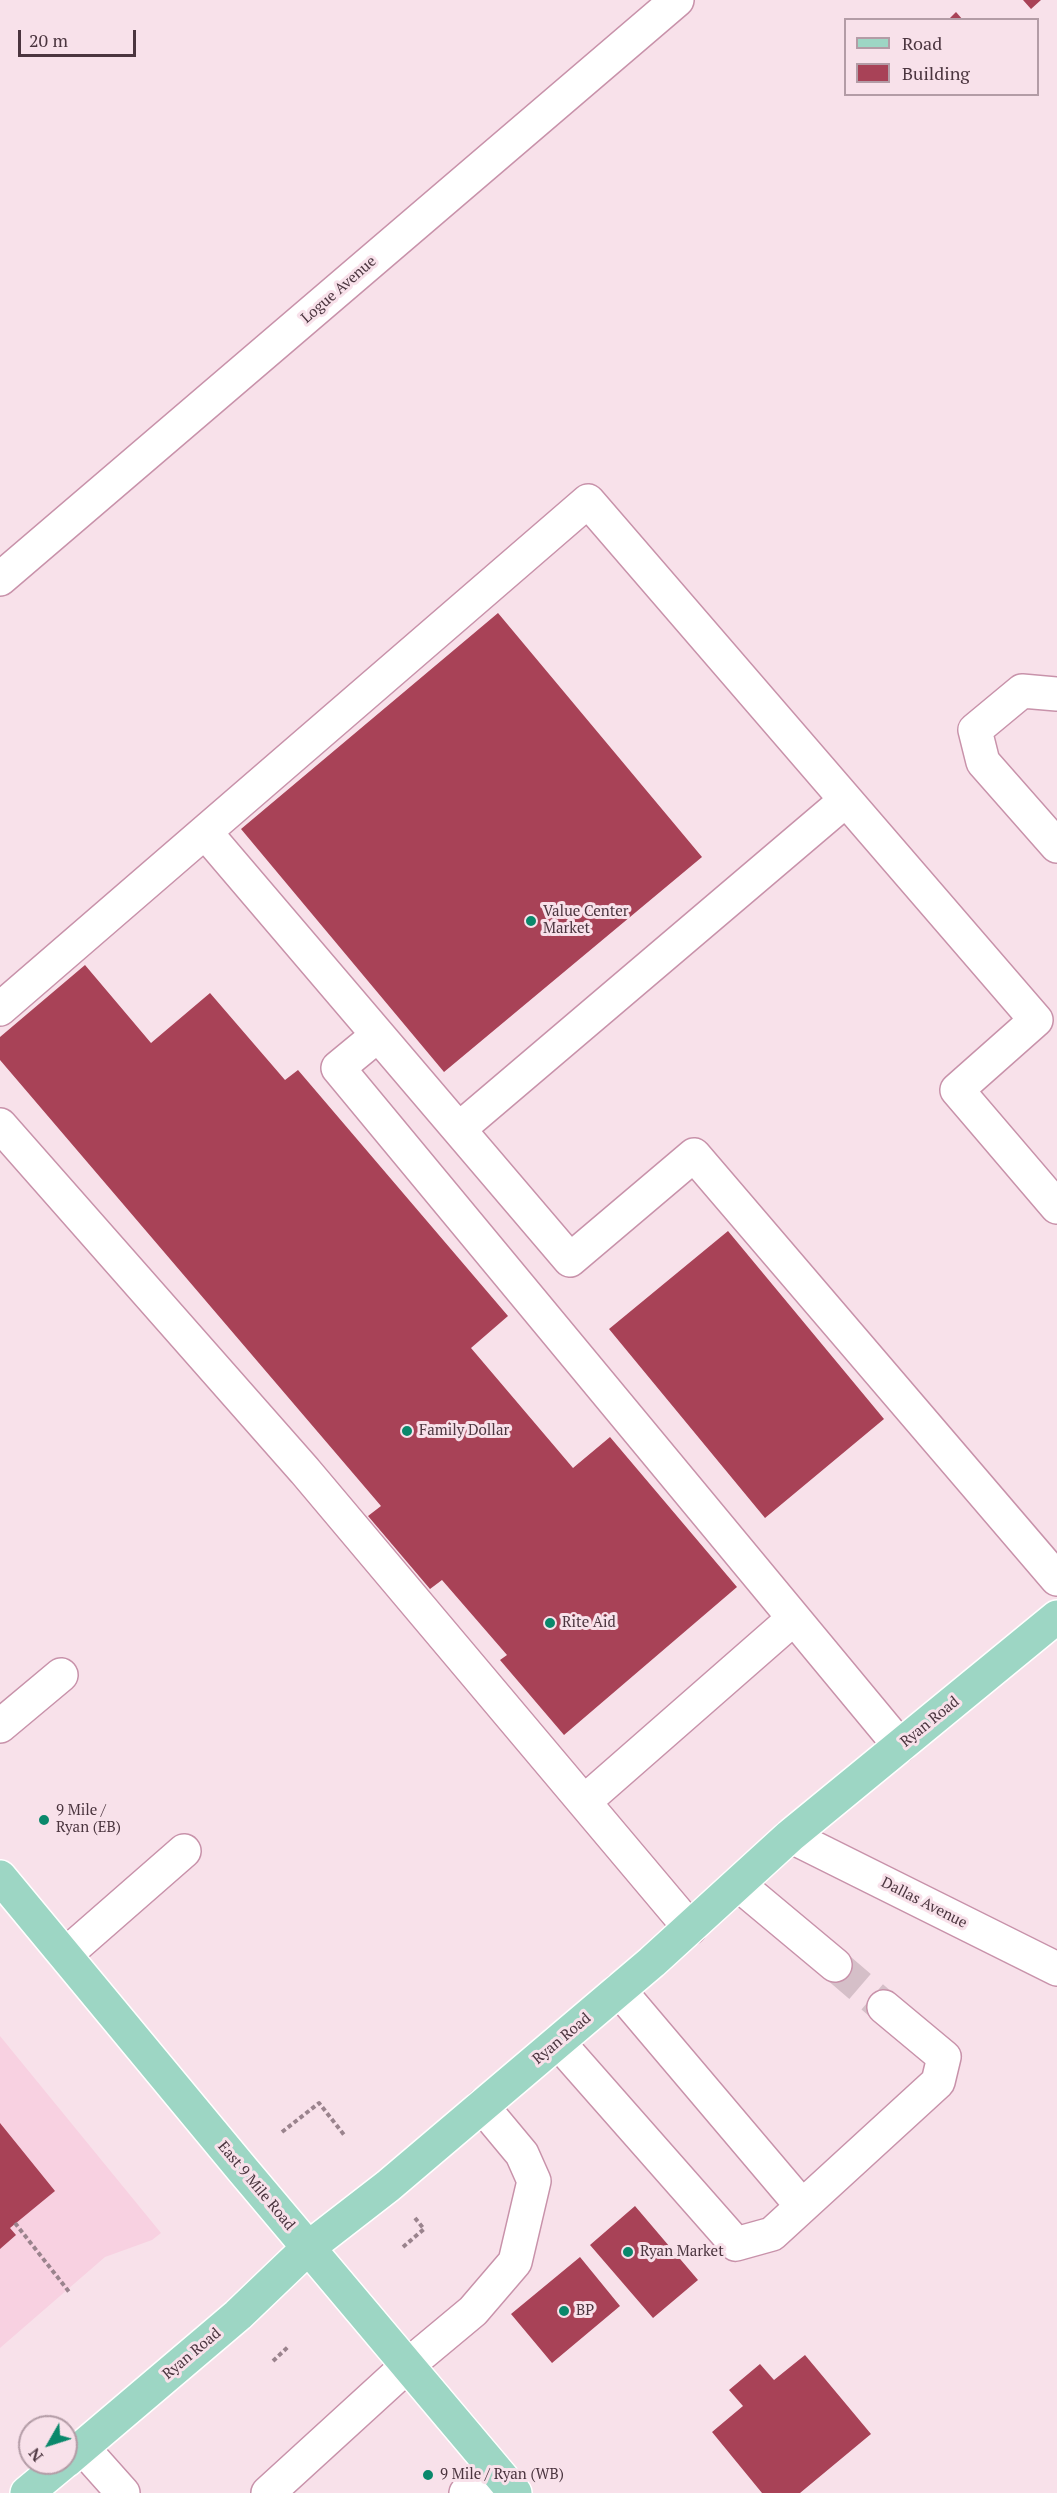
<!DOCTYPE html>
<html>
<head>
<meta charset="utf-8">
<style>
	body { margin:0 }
	#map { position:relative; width:1057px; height:2493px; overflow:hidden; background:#f8e1ea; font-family:"PT Serif",serif }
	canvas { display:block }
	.legend { position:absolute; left:844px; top:18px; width:195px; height:78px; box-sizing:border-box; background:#f8e1ea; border:2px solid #b39ca6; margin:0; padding:8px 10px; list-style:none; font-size:18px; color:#4b353f }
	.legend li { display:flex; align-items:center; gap:12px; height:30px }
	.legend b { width:30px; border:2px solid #b39ca6 }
	.north { position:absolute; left:18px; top:2415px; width:60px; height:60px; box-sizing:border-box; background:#f8e1ea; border:2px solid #b39ca6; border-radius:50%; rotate:231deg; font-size:16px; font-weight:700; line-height:24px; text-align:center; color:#4b353f }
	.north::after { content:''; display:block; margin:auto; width:21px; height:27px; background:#0a886b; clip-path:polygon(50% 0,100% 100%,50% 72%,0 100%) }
	.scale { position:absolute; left:18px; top:30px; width:118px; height:27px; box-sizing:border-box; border:3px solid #4b353f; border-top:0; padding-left:8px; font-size:18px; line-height:21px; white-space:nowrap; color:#4b353f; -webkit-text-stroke:4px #f8e1ea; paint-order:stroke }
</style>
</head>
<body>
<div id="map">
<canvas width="1057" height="2493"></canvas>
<ul class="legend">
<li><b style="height:8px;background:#9dd6c4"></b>Road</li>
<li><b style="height:16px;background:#a84257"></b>Building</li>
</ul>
<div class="north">N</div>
<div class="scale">20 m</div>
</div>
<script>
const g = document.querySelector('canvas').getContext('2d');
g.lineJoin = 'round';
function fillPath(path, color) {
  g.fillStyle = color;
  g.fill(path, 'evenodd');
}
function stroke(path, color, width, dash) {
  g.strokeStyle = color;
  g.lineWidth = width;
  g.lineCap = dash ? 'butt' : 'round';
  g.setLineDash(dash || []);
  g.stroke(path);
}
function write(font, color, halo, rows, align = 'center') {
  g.font = font + ' "PT Serif",serif';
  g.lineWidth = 6;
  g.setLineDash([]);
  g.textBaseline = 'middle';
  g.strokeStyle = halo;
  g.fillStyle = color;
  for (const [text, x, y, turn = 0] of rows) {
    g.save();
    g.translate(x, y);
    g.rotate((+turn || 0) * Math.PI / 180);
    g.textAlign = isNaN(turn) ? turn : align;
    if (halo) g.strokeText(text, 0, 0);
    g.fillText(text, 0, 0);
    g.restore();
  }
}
fillPath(new Path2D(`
	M 0,2036 L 161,2233 L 152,2240 L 105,2257 L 0,2348 Z`), '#f8d1e1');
fillPath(new Path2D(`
	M 1023,0 L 1041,0 L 1031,9 Z
	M 956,12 L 963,20 L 948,20 Z
	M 498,613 L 702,857 L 444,1072 L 241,829 Z
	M 85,965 L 151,1043 L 210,993 L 285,1080 L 298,1070 L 508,1316 L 471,1348 L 573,1468 L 610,1437 L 737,1587 L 564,1735 L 500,1660 L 507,1655 L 442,1580 L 430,1589 L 368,1516 L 381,1506 L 0,1060 L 0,1037 Z
	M 728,1231 L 884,1419 L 765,1518 L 609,1329 Z
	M 0,2123 L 55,2191 L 10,2228 L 16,2235 L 0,2249 Z
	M 635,2206 L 698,2280 L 653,2318 L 590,2245 Z
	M 580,2257 L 620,2306 L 552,2363 L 511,2314 Z
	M 805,2355 L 871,2434 L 800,2493 L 762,2493 L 712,2432 L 743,2406 L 729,2390 L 760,2364 L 774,2380 Z`), '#a84257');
stroke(new Path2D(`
	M 835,1965 L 884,2007`), '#d5bfc8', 33, [33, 16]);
const minor = new Path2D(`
	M 0,579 L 677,0
	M 1057,694 L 1022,691 L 975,730 L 983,762 L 1057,846
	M 205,832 L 570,1260 L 694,1155 L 1057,1579
	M 0,1009 L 588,501 L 1036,1020 L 957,1090 L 1057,1207
	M 378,1035 L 338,1068 L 900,1746
	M 0,1125 L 305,1471 L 690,1928
	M 459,1129 L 846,800
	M 0,1726 L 61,1675
	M 584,1802 L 793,1619
	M 790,1836 L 1057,1969
	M 738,1884 L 835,1965
	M 65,1955 L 184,1851
	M 619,1990 L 802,2206
	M 558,2042 L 736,2244 L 772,2234 L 938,2082 L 944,2057 L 884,2007
	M 82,2447 L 123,2493
	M 268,2493 L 407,2366 L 473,2311 L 515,2262 L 534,2181 L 522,2154 L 482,2106
	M 466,2493 L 495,2470`);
const major = new Path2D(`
	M 0,1877 L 242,2169 L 515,2493
	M 66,2461 L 238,2315 L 308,2248 L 388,2186 L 652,1962 L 790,1836 L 1057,1617
	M 27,2493 L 63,2463`);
stroke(minor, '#c892aa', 36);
stroke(major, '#fff', 36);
stroke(new Path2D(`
	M 282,2132 L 319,2103 L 345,2136
	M 15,2223 L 70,2293
	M 403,2247 L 424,2229 L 415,2218
	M 273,2361 L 289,2346`), '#9a838d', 4, [4.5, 3]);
stroke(minor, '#fff', 33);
stroke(major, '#9dd6c4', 33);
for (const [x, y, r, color] of [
	[531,921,6,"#0a886b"],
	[407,1431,6,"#0a886b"],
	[550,1623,6,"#0a886b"],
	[44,1820,6,"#0a886b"],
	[628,2252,6,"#0a886b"],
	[564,2311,6,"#0a886b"],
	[428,2475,6,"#0a886b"]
]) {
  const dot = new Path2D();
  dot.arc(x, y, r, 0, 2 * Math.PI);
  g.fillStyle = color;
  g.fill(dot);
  stroke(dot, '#f8e1ea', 2);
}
write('15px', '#4b353f', '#f8e1ea', [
	["Logue Avenue",339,290,-41],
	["Ryan Road",930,1722,-39],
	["Dallas Avenue",924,1903,27],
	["Ryan Road",562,2039,-40],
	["East 9 Mile Road",256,2186,50],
	["Ryan Road",192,2354,-40]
]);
write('15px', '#4b353f', '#f8e1ea', [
	["Value Center",543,912],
	["Market",543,929],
	["Family Dollar",419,1431],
	["Rite Aid",562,1623],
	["9 Mile /",56,1811],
	["Ryan (EB)",56,1828],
	["Ryan Market",640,2252],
	["BP",576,2311],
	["9 Mile / Ryan (WB)",440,2475]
], 'left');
</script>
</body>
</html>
